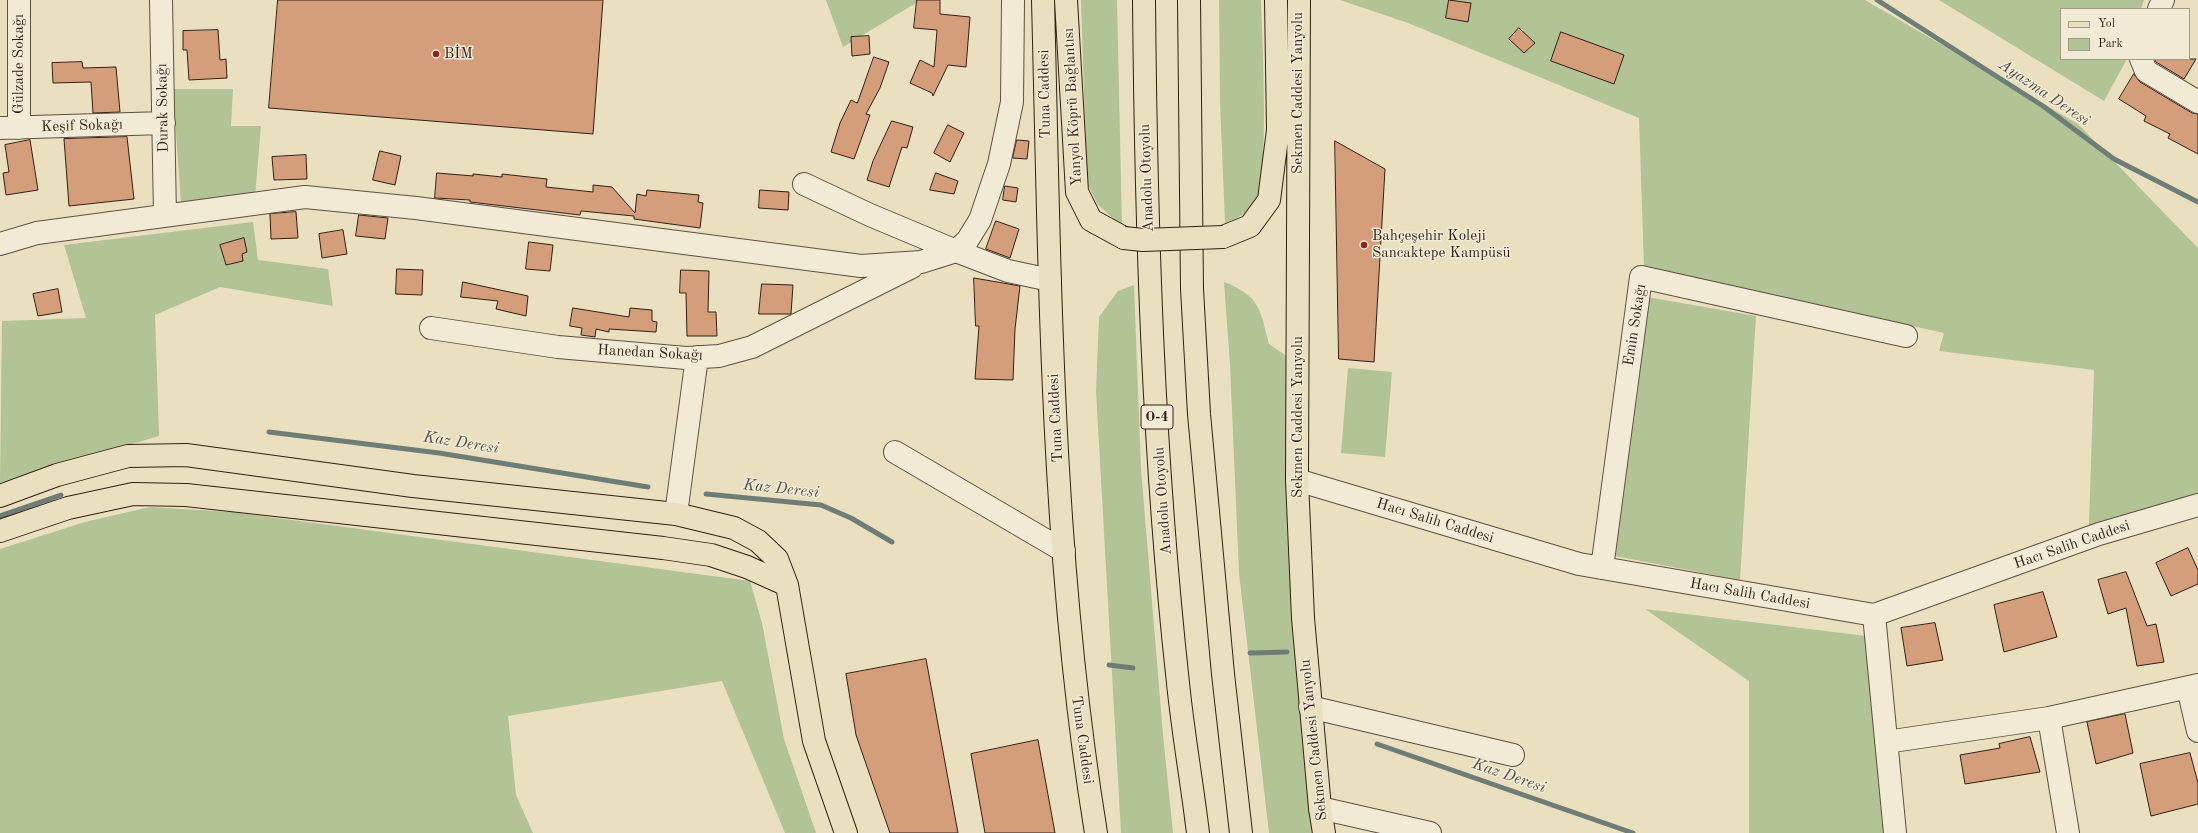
<!DOCTYPE html>
<html>
<head>
<meta charset="utf-8">
<style>
	body { margin:0 }
	#map { position:relative; width:2198px; height:833px; overflow:hidden; background:#eae0c0; font-family:"Old Standard TT",serif }
	canvas { display:block }
	.legend { position:absolute; left:2060px; top:8px; width:130px; height:52px; box-sizing:border-box; background:#f1ebd6; border:1px solid #a5998a; margin:0; padding:5px 7px; list-style:none; font-size:12px; color:#321e17 }
	.legend li { display:flex; align-items:center; gap:8px; height:20px }
	.legend b { width:20px; border:1px solid #a5998a }
</style>
</head>
<body>
<div id="map">
<canvas width="2198" height="833"></canvas>
<ul class="legend">
<li><b style="height:5px;background:#eae0c0"></b>Yol</li>
<li><b style="height:11px;background:#b2c396"></b>Park</li>
</ul>
</div>
<script>
const g = document.querySelector('canvas').getContext('2d');
g.lineJoin = 'round';
function fillPath(path, color) {
  g.fillStyle = color;
  g.fill(path, 'evenodd');
}
function stroke(path, color, width, dash) {
  g.strokeStyle = color;
  g.lineWidth = width;
  g.lineCap = dash ? 'butt' : 'round';
  g.setLineDash(dash || []);
  g.stroke(path);
}
function write(font, color, halo, rows, align = 'center') {
  g.font = font + ' "Old Standard TT",serif';
  g.lineWidth = 3;
  g.setLineDash([]);
  g.textBaseline = 'middle';
  g.strokeStyle = halo;
  g.fillStyle = color;
  for (const [text, x, y, turn = 0] of rows) {
    g.save();
    g.translate(x, y);
    g.rotate((+turn || 0) * Math.PI / 180);
    g.textAlign = isNaN(turn) ? turn : align;
    if (halo) g.strokeText(text, 0, 0);
    g.fillText(text, 0, 0);
    g.restore();
  }
}
fillPath(new Path2D(`
	M 826,0 L 921,0 L 843,47 Z
	M 1081,0 L 1117,0 L 1122,226 L 1098,205 L 1087,183 Z
	M 1219,0 L 1261,0 C 1262,35 1270,182 1255,203 C 1248,213 1236,219 1225,223 L 1220,102 Z
	M 1340,0 L 1865,0 L 2078,124 L 2198,248 L 2198,517 L 2104,545 L 2089,525 L 2094,370 L 1939,351 L 1944,333 L 1644,267 L 1639,118 L 1408,23 Z
	M 1939,0 L 2144,0 L 2141,9 L 2061,9 L 2061,59 L 2127,59 L 2104,101 Z
	M 173,89 L 233,89 L 231,126 L 261,126 L 255,197 L 181,204 Z
	M 253,222 L 258,260 L 328,269 L 333,306 L 220,287 L 155,315 L 159,436 L 0,483 L 2,321 L 86,318 L 64,245 Z
	M 1224,282 C 1260,296 1260,309 1269,344 L 1291,359 L 1326,833 L 1269,833 L 1239,573 L 1230,365 Z
	M 1134,285 L 1141,469 L 1163,735 L 1173,833 L 1121,833 L 1096,391 L 1099,317 L 1118,291 Z
	M 1647,297 L 1756,316 L 1740,580 L 1615,556 Z
	M 1348,368 L 1392,372 L 1385,457 L 1341,453 Z
	M 150,507 L 232,512 L 750,581 L 762,623 L 784,739 L 816,833 L 785,833 L 722,681 L 508,716 L 516,795 L 533,833 L 0,833 L 0,549 L 85,522 Z
	M 1645,609 L 1875,637 L 1890,833 L 1749,833 L 1749,681 Z`), '#b2c396');
stroke(new Path2D(`
	M 1877,0 L 2043,106 L 2114,159 L 2198,202
	M 269,432 L 439,453 L 648,487
	M 706,494 L 821,505 L 851,518 L 892,542
	M 0,516 L 61,495
	M 1250,653 L 1287,652
	M 1109,665 L 1133,668
	M 1377,744 L 1633,833`), '#6f7d77', 5);
const building = new Path2D(`
	M 278,0 L 603,0 L 593,134 L 269,108 Z
	M 917,0 L 940,0 L 940,14 L 970,17 L 966,67 L 948,65 L 933,96 L 932,93 L 910,83 L 920,60 L 934,67 L 937,30 L 914,28 Z
	M 1449,0 L 1471,3 L 1468,22 L 1446,18 Z
	M 1519,28 L 1535,43 L 1524,53 L 1509,39 Z
	M 218,30 L 220,60 L 226,59 L 227,78 L 189,80 L 187,50 L 183,50 L 183,31 Z
	M 1561,32 L 1624,55 L 1614,84 L 1551,61 Z
	M 869,36 L 870,54 L 852,56 L 851,37 Z
	M 874,57 L 889,62 L 880,88 L 866,114 L 870,115 L 854,159 L 831,152 L 840,123 L 851,100 L 857,103 Z
	M 2155,59 L 2196,59 L 2184,79 L 2156,62 Z
	M 82,62 L 83,68 L 116,67 L 120,112 L 93,113 L 91,82 L 53,83 L 52,63 Z
	M 2134,74 L 2140,82 L 2192,113 L 2198,114 L 2198,154 L 2168,138 L 2170,134 L 2144,121 L 2146,116 L 2119,99 Z
	M 892,121 L 913,127 L 907,148 L 902,147 L 889,187 L 867,180 L 873,161 Z
	M 948,125 L 964,133 L 950,162 L 934,153 Z
	M 127,137 L 134,199 L 69,206 L 64,139 Z
	M 30,140 L 38,190 L 6,195 L 3,173 L 9,172 L 5,145 Z
	M 1017,140 L 1029,141 L 1027,159 L 1013,158 Z
	M 1335,141 L 1385,169 L 1374,362 L 1339,359 Z
	M 380,151 L 401,156 L 395,185 L 373,180 Z
	M 306,155 L 307,179 L 274,180 L 272,157 Z
	M 437,173 L 473,176 L 473,174 L 502,177 L 502,174 L 547,179 L 546,187 L 593,192 L 593,185 L 612,187 L 635,213 L 637,194 L 646,196 L 647,190 L 699,195 L 698,202 L 703,203 L 700,228 L 634,219 L 634,216 L 581,211 L 580,215 L 470,202 L 470,200 L 435,198 Z
	M 936,173 L 958,181 L 954,194 L 930,190 Z
	M 1005,186 L 1018,188 L 1016,202 L 1003,200 Z
	M 760,190 L 789,192 L 788,210 L 759,208 Z
	M 296,212 L 298,238 L 271,239 L 270,214 Z
	M 359,215 L 388,218 L 385,239 L 356,236 Z
	M 996,221 L 1019,229 L 1010,258 L 986,249 Z
	M 343,230 L 347,254 L 322,258 L 319,234 Z
	M 244,238 L 247,252 L 242,254 L 243,261 L 226,265 L 220,245 Z
	M 529,242 L 553,245 L 550,271 L 526,269 Z
	M 397,269 L 423,270 L 422,295 L 396,294 Z
	M 681,270 L 709,271 L 708,312 L 716,312 L 717,336 L 687,336 L 686,293 L 680,293 Z
	M 974,278 L 1020,286 L 1015,329 L 1013,380 L 975,379 L 979,326 L 976,326 Z
	M 463,282 L 528,296 L 526,316 L 496,309 L 498,301 L 461,297 Z
	M 762,284 L 793,285 L 791,314 L 759,314 Z
	M 58,289 L 62,312 L 38,316 L 33,294 Z
	M 573,308 L 629,317 L 630,308 L 652,310 L 652,321 L 657,322 L 656,332 L 609,329 L 609,332 L 596,329 L 595,337 L 581,335 L 582,328 L 570,326 Z
	M 2188,548 L 2198,570 L 2198,584 L 2171,596 L 2156,563 Z
	M 2126,572 L 2147,626 L 2156,624 L 2164,662 L 2137,666 L 2126,608 L 2108,614 L 2098,580 Z
	M 2043,592 L 2057,637 L 2004,652 L 1994,605 Z
	M 1935,623 L 1943,660 L 1907,666 L 1901,628 Z
	M 926,659 L 958,833 L 890,833 L 856,735 L 846,674 Z
	M 2125,714 L 2133,753 L 2096,764 L 2087,722 Z
	M 2030,737 L 2040,772 L 1965,784 L 1960,755 L 2000,748 L 1999,744 Z
	M 1038,740 L 1055,833 L 985,833 L 971,754 Z
	M 2190,753 L 2198,783 L 2198,804 L 2151,816 L 2140,764 Z`);
fillPath(building, '#d59e7a');
stroke(building, '#321e17', 1);
const minor = new Path2D(`
	M 19,0 L 19,128
	M 161,0 L 165,216
	M 2159,9 L 2163,0
	M 2141,59 L 2146,71 L 2198,102
	M 0,128 L 164,123
	M 804,184 L 870,215 L 956,251 L 1008,271 L 1050,280
	M 0,244 L 37,233 L 305,197 L 416,208 L 861,266 L 921,262 L 956,251 L 967,241 L 980,220 L 999,164 L 1012,102 L 1013,0
	M 431,328 L 558,347 L 686,358 L 719,356 L 752,347 L 912,267
	M 895,452 L 1064,551
	M 1297,480 L 1579,564 L 1874,615 L 2099,534 L 2198,505
	M 676,514 L 697,357
	M 1602,568 L 1641,277 L 1906,336
	M 1874,615 L 1895,833
	M 2188,688 L 2198,731
	M 1310,707 L 1513,755
	M 2049,718 L 2068,833
	M 1886,742 L 2049,718 L 2198,685
	M 1320,808 L 1430,833`);
const major = new Path2D(`
	M 1043,0 C 1050,278 1051,558 1096,833
	M 1066,0 L 1077,192 L 1091,220 L 1124,238
	M 1299,0 L 1297,480 L 1303,618 L 1320,808 L 1324,833
	M 1223,237 L 1250,226 L 1269,200 L 1278,130 L 1276,0
	M 0,496 L 57,475 L 128,456 L 186,455 L 413,486 L 676,514 L 734,528 L 758,541 L 777,559 L 787,585 L 814,741 L 846,833
	M 0,531 L 68,508 L 133,494 L 186,495 L 663,548 L 711,555 L 747,567 L 787,585`);
const highway = new Path2D(`
	M 1144,0 C 1146,228 1153,456 1178,683 C 1183,733 1192,783 1198,833
	M 1189,0 L 1192,289 L 1199,414 L 1223,674 L 1241,833`);
stroke(minor, '#604e41', 24);
stroke(major, '#321e17', 24);
stroke(highway, '#321e17', 24);
stroke(minor, '#f1ebd6', 22);
stroke(major, '#eae0c0', 22);
stroke(highway, '#eae0c0', 22);
const majorBridge = new Path2D(`
	M 1124,238 L 1143,240 L 1223,237`);
stroke(majorBridge, '#321e17', 24, []);
stroke(majorBridge, '#eae0c0', 22);
for (const [x, y, r, color] of [
	[436,54,4,"#8f2418"],
	[1364,245,4,"#8f2418"]
]) {
  const dot = new Path2D();
  dot.arc(x, y, r, 0, 2 * Math.PI);
  g.fillStyle = color;
  g.fill(dot);
  stroke(dot, '#f1ebd6', 1.5);
}
for (const [x, y, w] of [
	[1157,417,32]
]) {
  const box = new Path2D();
  box.roundRect(x - w / 2, y - 12, w, 24, 3);
  g.fillStyle = '#f1ebd6';
  g.fill(box);
  stroke(box, '#321e17', 1);
}
write('bold 14px', '#321e17', null, [
	["O-4",1157,417]
]);
write('15px', '#321e17', '#f1ebd6', [
	["BİM",444,54],
	["Bahçeşehir Koleji",1372,236],
	["Sancaktepe Kampüsü",1372,253]
], 'left');
write('15px', '#321e17', '#f1ebd6', [
	["Gülzade Sokağı",19,64,-90],
	["Sekmen Caddesi Yanyolu",1298,93,-90],
	["Tuna Caddesi",1045,94,-91],
	["Yanyol Köprü Bağlantısı",1073,107,-93],
	["Durak Sokağı",163,108,-91],
	["Keşif Sokağı",82,126,-2],
	["Anadolu Otoyolu",1147,178,-92],
	["Emin Sokağı",1635,325,-81],
	["Hanedan Sokağı",650,353,3],
	["Sekmen Caddesi Yanyolu",1298,417,-90],
	["Tuna Caddesi",1056,418,-93],
	["Anadolu Otoyolu",1163,501,-94],
	["Hacı Salih Caddesi",1435,521,17],
	["Hacı Salih Caddesi",2072,545,-19],
	["Hacı Salih Caddesi",1750,594,10],
	["Tuna Caddesi",1082,740,82],
	["Sekmen Caddesi Yanyolu",1314,740,-96]
]);
write('italic 16px', '#514d47', '#f1ebd6', [
	["Ayazma Deresi",2044,93,34],
	["Kaz Deresi",461,443,9],
	["Kaz Deresi",781,489,6],
	["Kaz Deresi",1509,776,19]
]);
</script>
</body>
</html>
